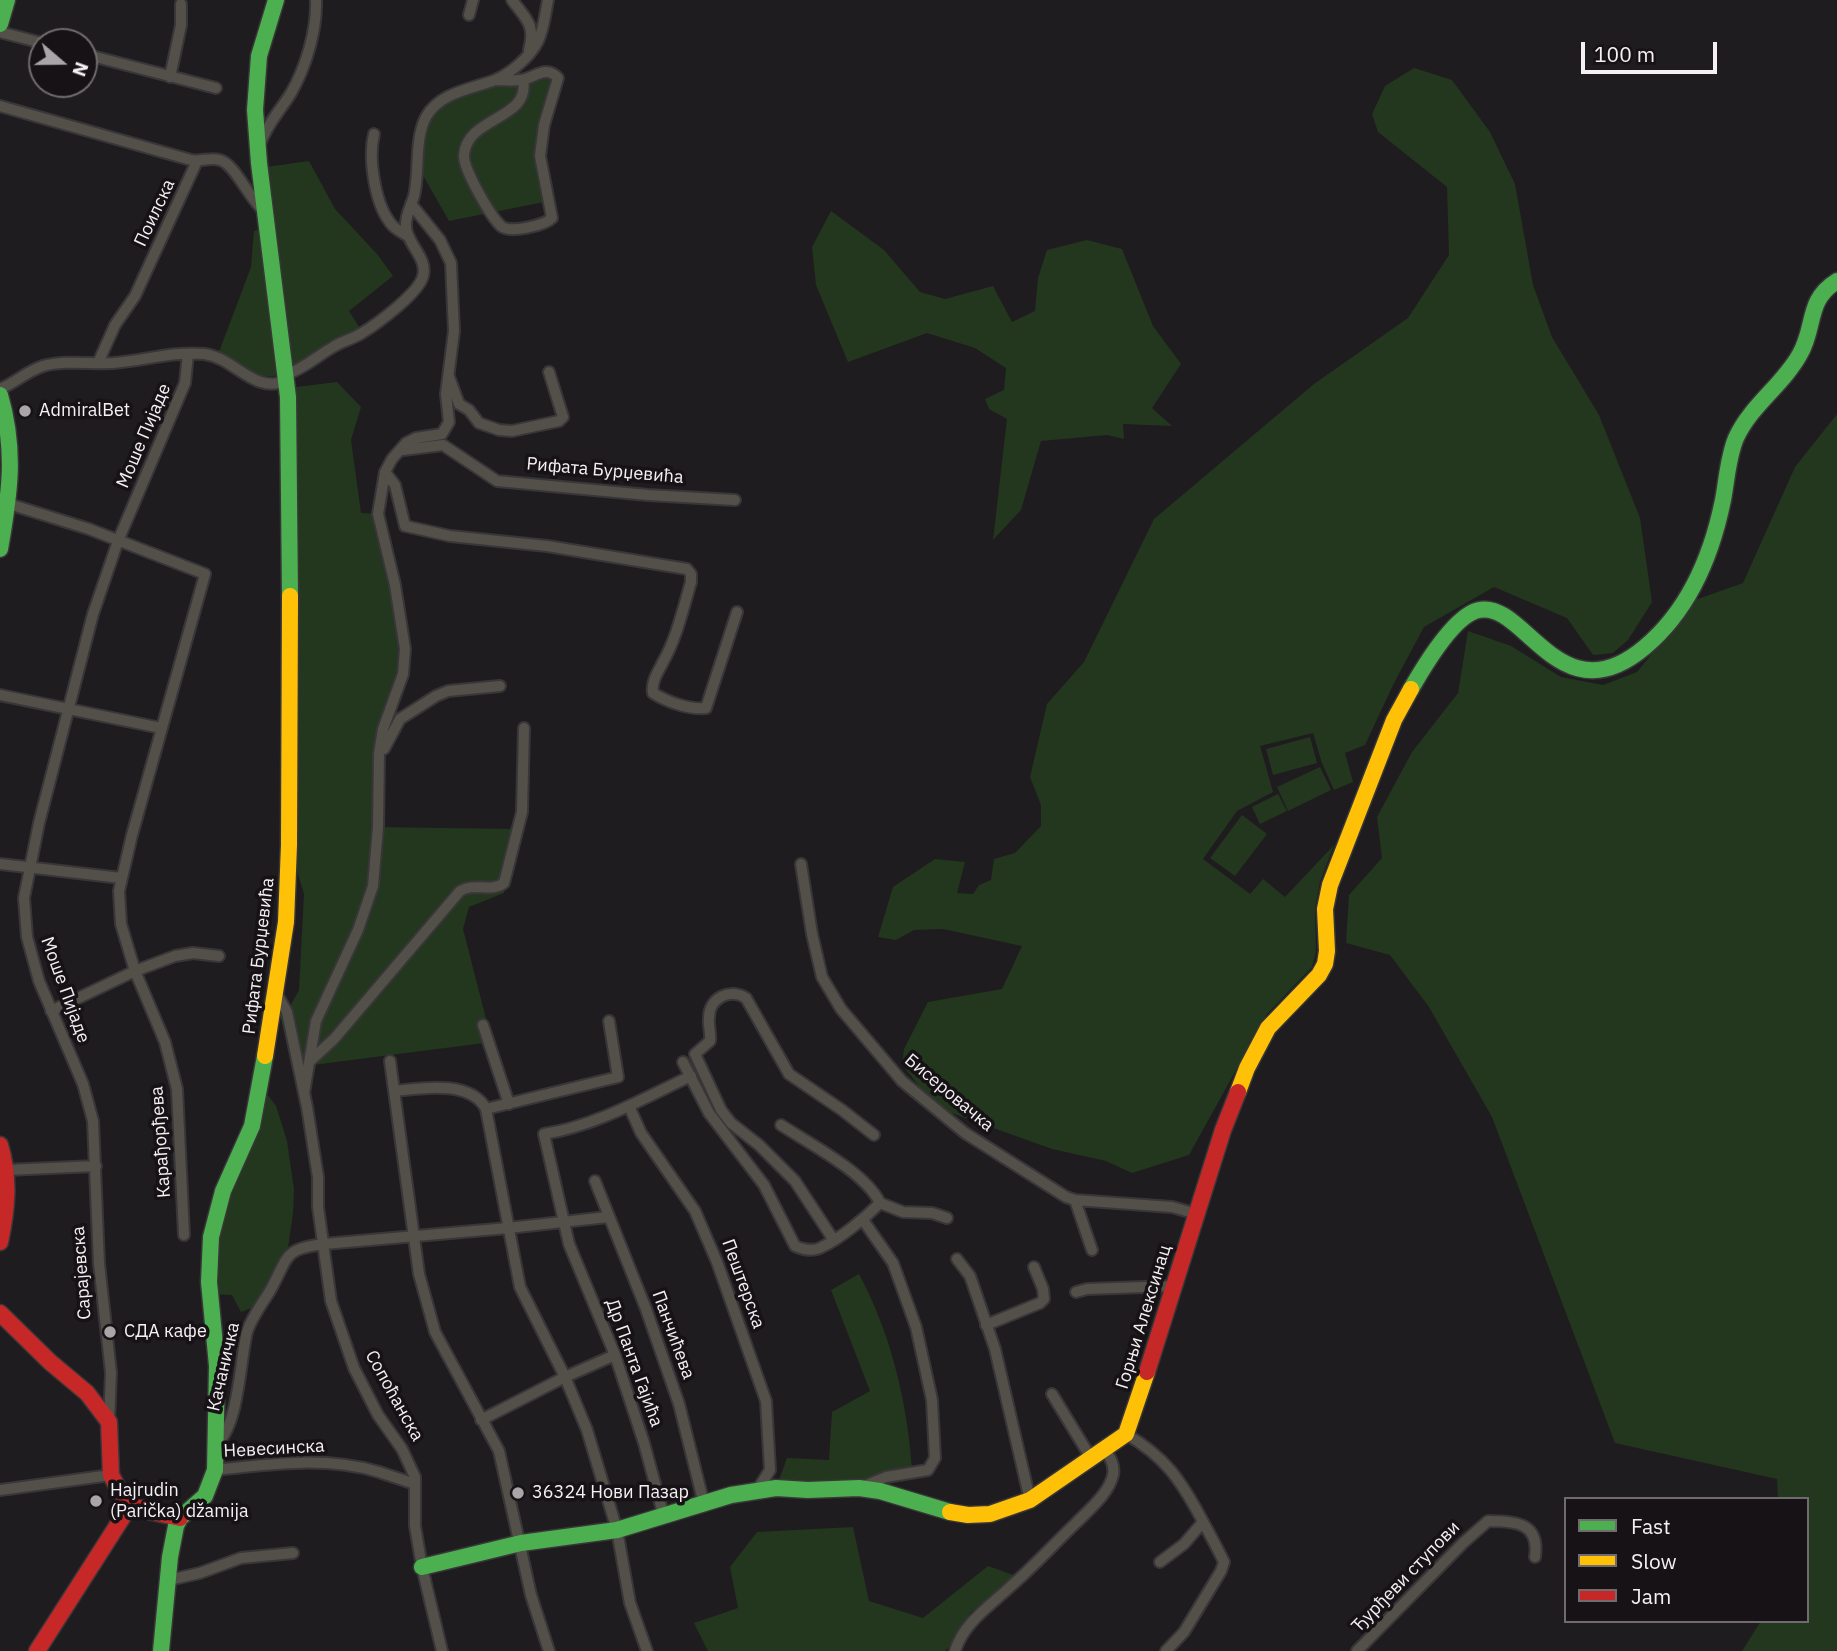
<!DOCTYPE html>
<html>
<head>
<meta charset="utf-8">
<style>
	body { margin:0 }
	#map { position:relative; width:1837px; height:1651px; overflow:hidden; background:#1f1c1f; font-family:"IBM Plex Sans",sans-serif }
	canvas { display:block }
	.legend { position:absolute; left:1564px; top:1497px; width:245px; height:126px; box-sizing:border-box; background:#161216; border:2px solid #6f6b6e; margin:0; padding:9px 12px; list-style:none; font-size:21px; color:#f4f0f3 }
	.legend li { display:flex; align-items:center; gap:14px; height:35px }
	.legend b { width:35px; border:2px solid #6f6b6e }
	.north { position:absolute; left:28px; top:28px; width:70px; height:70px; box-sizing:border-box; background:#161216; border:2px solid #6f6b6e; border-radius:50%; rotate:110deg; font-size:19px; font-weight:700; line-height:28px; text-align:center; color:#f4f0f3 }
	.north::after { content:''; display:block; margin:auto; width:24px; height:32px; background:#a9a6a9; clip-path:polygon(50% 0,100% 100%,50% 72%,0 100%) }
	.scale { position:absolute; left:1581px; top:42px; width:136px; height:32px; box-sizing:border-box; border:4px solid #f4f0f3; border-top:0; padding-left:9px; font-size:21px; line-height:24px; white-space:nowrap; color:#f4f0f3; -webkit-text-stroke:5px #161216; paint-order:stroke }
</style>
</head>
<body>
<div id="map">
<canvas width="1837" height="1651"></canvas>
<ul class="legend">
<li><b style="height:9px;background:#4caf50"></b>Fast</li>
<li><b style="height:9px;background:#ffc107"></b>Slow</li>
<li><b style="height:9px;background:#c62828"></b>Jam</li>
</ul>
<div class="north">N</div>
<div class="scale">100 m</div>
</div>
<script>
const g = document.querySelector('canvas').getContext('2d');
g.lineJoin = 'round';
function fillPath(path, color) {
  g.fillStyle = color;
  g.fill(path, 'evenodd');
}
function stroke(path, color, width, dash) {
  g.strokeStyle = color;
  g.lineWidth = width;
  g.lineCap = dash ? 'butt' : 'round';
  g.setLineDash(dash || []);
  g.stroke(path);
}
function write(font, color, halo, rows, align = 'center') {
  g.font = font + ' "IBM Plex Sans",sans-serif';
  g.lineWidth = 7;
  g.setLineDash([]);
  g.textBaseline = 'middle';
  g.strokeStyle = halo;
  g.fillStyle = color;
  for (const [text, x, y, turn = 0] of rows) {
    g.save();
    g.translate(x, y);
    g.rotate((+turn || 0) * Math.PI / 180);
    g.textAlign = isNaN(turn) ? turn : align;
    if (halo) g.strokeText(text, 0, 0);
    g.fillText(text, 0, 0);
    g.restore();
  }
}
fillPath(new Path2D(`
	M 1414,68 L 1452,80 L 1490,132 L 1515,184 L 1533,285 L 1552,337 L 1599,415 L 1640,518 L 1652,602 L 1628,640 L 1613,653 L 1593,655 L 1567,618 L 1494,587 L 1424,627 L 1393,685 L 1365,745 L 1345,753 L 1353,782 L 1334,790 L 1322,763 L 1313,733 L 1260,746 L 1273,792 L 1237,811 L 1203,859 L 1250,894 L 1263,879 L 1285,897 L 1334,845 L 1320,882 L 1315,908 L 1316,952 L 1312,967 L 1267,1014 L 1189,1155 L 1132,1173 L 1106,1161 L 1052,1149 L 935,1107 L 902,1064 L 904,1049 L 928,1002 L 1002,989 L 1022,946 L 943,929 L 914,930 L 896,940 L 878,937 L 893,887 L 935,859 L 965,862 L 957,893 L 973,894 L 979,885 L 991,880 L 994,859 L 1015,853 L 1041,826 L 1041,805 L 1030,777 L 1047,704 L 1084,662 L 1154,519 L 1314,384 L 1408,318 L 1449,255 L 1447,187 L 1378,132 L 1372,114 L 1385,86 Z
	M 555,74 L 540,156 L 549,201 L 449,221 L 417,165 L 427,116 L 460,91 Z
	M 309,161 L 335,209 L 377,254 L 393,276 L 349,311 L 363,333 C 335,348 283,388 252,373 C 240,368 231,357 219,352 L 251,267 L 254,231 L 268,227 L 259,168 Z
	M 831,211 L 884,250 L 920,292 L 945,299 L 993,286 L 1012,322 L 1035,311 L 1038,278 L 1047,250 L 1087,240 L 1122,249 L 1153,326 L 1181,364 L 1152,408 L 1172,426 L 1123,424 L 1124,439 L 1107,435 L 1041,441 L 1021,510 L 993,540 L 1007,419 L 989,409 L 985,399 L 1004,390 L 1006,368 L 975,348 L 927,333 L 848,362 L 816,285 L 812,247 Z
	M 337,382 L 361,407 L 351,440 L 361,513 L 378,514 L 405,649 L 386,719 L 378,827 L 511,829 L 504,893 L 469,907 L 463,929 L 492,1042 L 297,1067 L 287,1012 L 299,990 L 304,894 L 289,845 L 288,388 Z
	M 1837,414 L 1837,1651 L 1742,1651 L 1761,1621 L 1807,1621 L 1807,1499 L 1778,1499 L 1777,1479 L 1615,1443 L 1492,1117 L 1429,1007 L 1390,955 L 1346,943 L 1349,895 L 1382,858 L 1377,817 L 1412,752 L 1458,693 L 1468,631 L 1511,646 L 1561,677 L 1603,685 L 1637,672 L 1695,600 L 1743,583 L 1795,467 Z
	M 1310,737 L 1317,763 L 1273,775 L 1266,749 Z
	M 1320,767 L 1331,790 L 1288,811 L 1277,787 Z
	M 1278,794 L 1287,811 L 1260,824 L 1252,807 Z
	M 1242,815 L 1267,834 L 1235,876 L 1210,858 Z
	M 261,1086 L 276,1106 L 287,1141 L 294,1189 L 293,1213 L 288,1248 L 254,1307 L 241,1312 L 232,1295 L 212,1294 L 209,1265 Z
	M 859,1274 C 891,1333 908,1405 912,1471 L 859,1488 L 776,1488 L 787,1458 L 829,1460 L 832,1412 L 870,1391 L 831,1290 Z
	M 853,1527 L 869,1601 L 923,1618 L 988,1566 L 1016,1576 L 970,1613 L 955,1641 L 945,1651 L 708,1651 L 694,1623 L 738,1608 L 730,1567 L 757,1532 Z`), '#22371d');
const street = new Path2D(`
	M 512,0 C 526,19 536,25 529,50
	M 469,15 L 473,0
	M 0,32 L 42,43
	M 84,54 L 216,88
	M 170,77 L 181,25 L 181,4
	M 496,80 C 504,80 512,81 520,80 C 534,79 545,64 558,78 L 544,125 L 540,156 L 552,218 C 545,225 510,234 501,226 C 491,217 463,169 464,155 C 467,116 531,120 523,80
	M 0,106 L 191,160 C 200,162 210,157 220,160 C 235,164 249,199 265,212
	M 374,134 C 368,159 375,207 393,226 C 397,230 403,233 408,236
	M 260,144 C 267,124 280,111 291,93 C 306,67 317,30 316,0
	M 98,363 L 115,325 L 135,296 L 197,161
	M 287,374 C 305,368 317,356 333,347 C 342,341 353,339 362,333 C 377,324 419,293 423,276 C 428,258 407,244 406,227 C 405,215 411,207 414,196 C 420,172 414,140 426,117 C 440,92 472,89 495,80 C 511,73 530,57 538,41 C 544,29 545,14 548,0
	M 449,377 L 459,404 L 469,410 L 479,423 L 499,430 L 512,431 L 559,421 L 563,417 L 549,372
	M 0,389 C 15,383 27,371 43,366 C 64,360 90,364 113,363 C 143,361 174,351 204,354 C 236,358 252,394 287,381
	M 403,450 L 443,445 L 497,481 L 648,495 L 735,500
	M 385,472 L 395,485 L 405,526 L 450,536 L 547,546 L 687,569 L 691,574 L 691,582 C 683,609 677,637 663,662 C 658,672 651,682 653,693 C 667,702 690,710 706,708 L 737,612
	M 9,504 L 89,529 L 205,574 L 132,835 L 119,891 L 121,924 L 135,971 L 165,1042 L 177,1089 L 184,1235
	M 0,695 L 161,728
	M 384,749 L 400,719 L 436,696 L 448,691 L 500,686
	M 0,864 L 121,878
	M 801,864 L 812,934 L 822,977 L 841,1009 L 902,1081 L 965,1133 L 1066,1197 L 1075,1200 L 1172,1207 L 1197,1214
	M 276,993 L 287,1012 L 307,1107 L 318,1177 L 318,1207 L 331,1301 L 354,1368 L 378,1415 L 402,1449 L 415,1477 L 415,1526 L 422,1567 L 442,1651
	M 51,1011 L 135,971 L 175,956 L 193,953 L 219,956
	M 483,1025 L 509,1104
	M 310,1061 L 334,1039 L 460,891 C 475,882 491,893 504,883 L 522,812 L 524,728
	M 390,1061 L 419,1274 L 435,1332 L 499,1451 L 531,1595 L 549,1651
	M 683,1062 L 709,1113 L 764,1185 L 795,1246 C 804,1250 813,1252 822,1247 C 841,1238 865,1218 880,1203
	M 395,1091 C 422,1088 471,1080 486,1109 L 520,1287 L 565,1377 L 587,1430 L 617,1530 L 630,1603 L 647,1651
	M 304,1093 L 316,1021 L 358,930 L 373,886 L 378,827 L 379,753 L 383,729 L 403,674 L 405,649 L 395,585 L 378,514 L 385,472 L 392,459 L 406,443 L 416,438 L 442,434 L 449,422 L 446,394 L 454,331 L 451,263 L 440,240 L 411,204
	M 629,1106 L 641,1133 L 695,1211 L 717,1262 L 766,1401 L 770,1470 L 758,1489
	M 486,1109 L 618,1077 L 609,1021
	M 781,1125 C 810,1144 865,1172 880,1203 L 903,1212 L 932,1213 L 947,1218
	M 6,1170 L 96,1166
	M 595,1181 L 646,1309 L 679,1404 L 704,1504
	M 1075,1200 L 1092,1250
	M 833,1239 L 795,1181 L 759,1145 L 731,1123 L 721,1110 L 695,1054 L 710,1041 C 711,1032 708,1026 709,1018 C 709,997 731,988 746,998 L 789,1074 L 842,1110 L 874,1135
	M 957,1259 L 970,1276 L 995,1349 L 1030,1500
	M 1076,1292 L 1087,1289 L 1173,1286
	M 986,1325 L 1040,1303 L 1044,1299 L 1043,1289 L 1034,1267
	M 1052,1394 L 1091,1458
	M 481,1420 L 565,1377 L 615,1355
	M 109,1422 L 111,1373 L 99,1263 L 93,1121 L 83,1084 L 39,981 L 27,937 L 24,898 L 39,823 L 93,614 L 118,541 L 185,383 L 188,354
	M 1126,1434 C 1165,1457 1180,1479 1201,1518 C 1209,1533 1217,1547 1224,1562 L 1221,1571 L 1184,1632 L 1166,1651
	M 215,1445 C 239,1429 240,1359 247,1332 C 252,1316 263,1303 271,1289 C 289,1256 283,1249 324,1244 L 508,1228 L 608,1217
	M 215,1470 C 269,1464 325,1456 379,1472 C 391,1476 403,1480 415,1484
	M 862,1487 L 886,1477 L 928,1470 L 935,1458 L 932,1400 L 916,1327 L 893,1263 L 863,1220
	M 0,1490 L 111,1475
	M 664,1517 L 644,1443 L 615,1355 L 569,1244 L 544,1134 C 596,1126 644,1098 691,1076
	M 1160,1562 L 1184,1544 L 1203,1522
	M 169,1580 L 200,1573 L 241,1558 L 293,1553
	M 955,1651 C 964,1622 990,1606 1011,1586 C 1034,1566 1055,1543 1077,1522 C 1090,1509 1109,1493 1113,1475 C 1115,1465 1110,1457 1105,1450
	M 1357,1651 L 1463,1543 L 1488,1521 C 1516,1521 1540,1523 1535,1557`);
const fast = new Path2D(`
	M 276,0 L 259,56 L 255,110 L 259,163 L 288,397 L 290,596
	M 0,24 L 7,0
	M 0,395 C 16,450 10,493 0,549
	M 1411,689 C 1423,668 1454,615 1479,610 C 1525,600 1560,719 1645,647 C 1689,610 1712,554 1723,500 C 1727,479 1728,457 1736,438 C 1751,405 1783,385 1800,354 C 1816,326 1806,300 1837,281
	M 422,1567 L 521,1543 L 617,1530 L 731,1495 L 776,1488 L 808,1490 L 859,1488 L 880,1491 L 950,1512
	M 161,1651 L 170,1557 L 176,1526 L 180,1518 L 205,1496 L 215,1470 L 217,1366 L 209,1282 L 211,1237 L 223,1191 L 252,1126 L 265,1056`);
const slow = new Path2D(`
	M 265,1056 L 286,922 L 289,845 L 290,596
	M 1238,1092 L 1247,1068 L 1268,1028 L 1319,975 L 1325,964 L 1327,951 L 1325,909 L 1330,885 L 1394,720 L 1411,689
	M 950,1512 L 968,1515 L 990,1514 L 1030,1500 L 1126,1434 L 1147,1372`);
const jam = new Path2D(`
	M 0,1145 C 10,1178 7,1209 0,1242
	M 0,1313 L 50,1362 L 87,1393 L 109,1422 L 111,1475 L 121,1494 L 131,1504 L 143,1510 L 180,1518
	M 1147,1372 L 1223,1130 L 1238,1092
	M 37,1651 L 131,1504`);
stroke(street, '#383638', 14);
stroke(fast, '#383638', 19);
stroke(slow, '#383638', 19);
stroke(jam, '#383638', 19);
stroke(street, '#525049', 10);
stroke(fast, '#4caf50', 16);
stroke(slow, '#ffc107', 16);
stroke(jam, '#c62828', 16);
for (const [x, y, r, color] of [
	[25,411,7,"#a9a6a9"],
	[110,1332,7,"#a9a6a9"],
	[518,1493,7,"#a9a6a9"],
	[96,1501,7,"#a9a6a9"]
]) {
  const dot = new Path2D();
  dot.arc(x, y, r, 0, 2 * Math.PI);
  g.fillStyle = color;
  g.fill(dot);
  stroke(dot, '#161216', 2.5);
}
write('18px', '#f4f0f3', '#161216', [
	["Поилска",155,213,-65],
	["Моше Пијаде",144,436,-67],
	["Рифата Бурџевића",605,471,5],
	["Рифата Бурџевића",259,956,-83],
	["Моше Пијаде",65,990,70],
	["Бисеровачка",949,1093,40],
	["Карађорђева",161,1142,-94],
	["Сарајевска",82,1273,-94],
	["Пештерска",743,1284,70],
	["Горњи Алексинац",1144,1317,-73],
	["Панчићева",673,1335,70],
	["Др Панта Гајића",634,1363,70],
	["Качаничка",224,1367,-77],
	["Сопоћанска",394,1396,61],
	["Невесинска",274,1449,-3],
	["Ђурђеви ступови",1406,1577,-46]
]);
write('18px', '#f4f0f3', '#161216', [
	["AdmiralBet",39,411],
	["СДА кафе",124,1332],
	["Hajrudin",110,1491],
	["(Parička) džamija",110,1512],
	["36324 Нови Пазар",532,1493]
], 'left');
</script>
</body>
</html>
